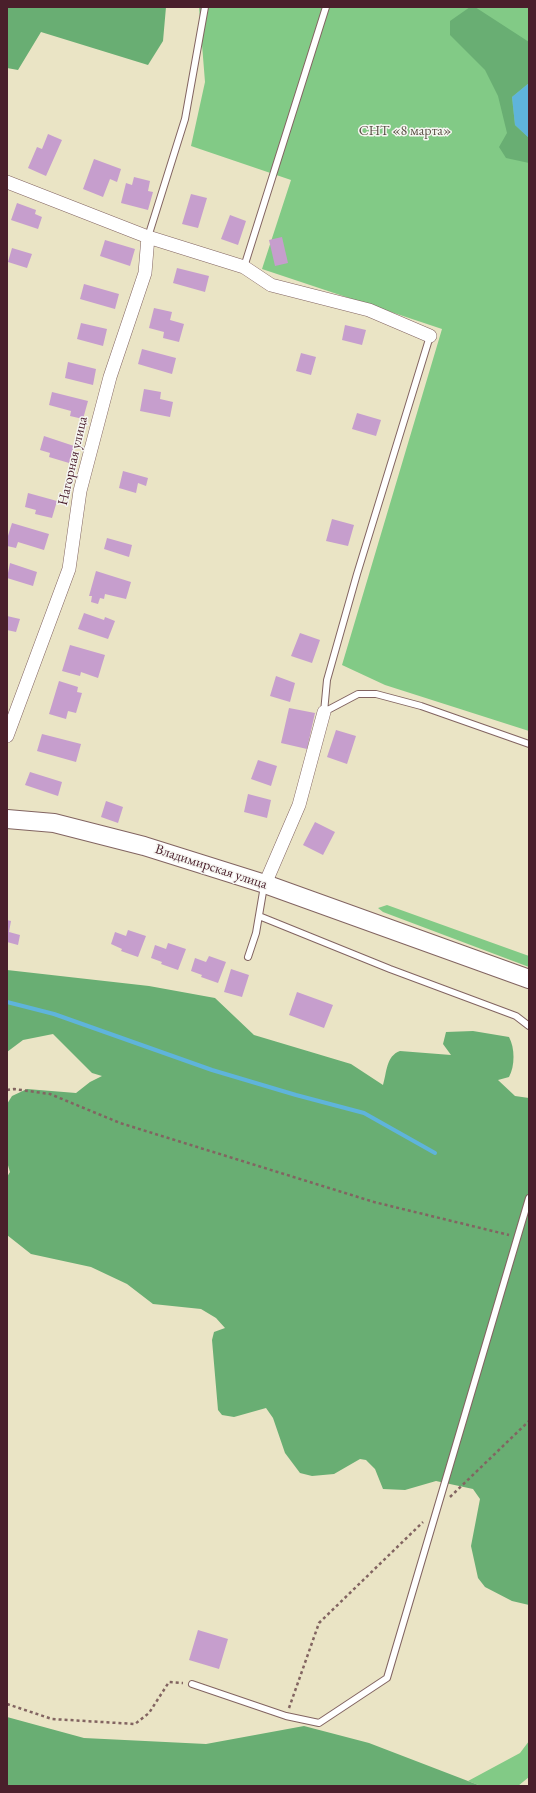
<!DOCTYPE html>
<html>
<head>
<meta charset="utf-8">
<style>
	body { margin:0 }
	#map { position:relative; width:536px; height:1793px; overflow:hidden; background:#eae4c5; font-family:"EB Garamond",serif }
	canvas { display:block }
	.frame { position:absolute; inset:0; border:8px solid #4a1f2b; pointer-events:none }
</style>
</head>
<body>
<div id="map">
<canvas width="536" height="1793"></canvas>
<div class="frame"></div>
</div>
<script>
const g = document.querySelector('canvas').getContext('2d');
g.lineJoin = 'round';
function fillPath(path, color) {
  g.fillStyle = color;
  g.fill(path, 'evenodd');
}
function stroke(path, color, width, dash) {
  g.strokeStyle = color;
  g.lineWidth = width;
  g.lineCap = dash ? 'butt' : 'round';
  g.setLineDash(dash || []);
  g.stroke(path);
}
function write(font, color, halo, rows, align = 'center') {
  g.font = font + ' "EB Garamond",serif';
  g.lineWidth = 3;
  g.setLineDash([]);
  g.textBaseline = 'middle';
  g.strokeStyle = halo;
  g.fillStyle = color;
  for (const [text, x, y, turn = 0] of rows) {
    g.save();
    g.translate(x, y);
    g.rotate((+turn || 0) * Math.PI / 180);
    g.textAlign = isNaN(turn) ? turn : align;
    if (halo) g.strokeText(text, 0, 0);
    g.fillText(text, 0, 0);
    g.restore();
  }
}
fillPath(new Path2D(`
	M 199,7 L 529,7 L 529,731 L 385,685 L 342,665 L 442,329 L 262,269 L 291,180 L 191,146 L 205,82 Z
	M 387,905 L 529,956 L 529,967 L 383,912 L 378,908 Z
	M 529,1741 L 529,1777 L 518,1786 L 481,1786 L 468,1781 L 520,1753 Z`), '#82ca86');
fillPath(new Path2D(`
	M 7,7 L 166,7 L 163,41 L 148,65 L 41,32 L 18,70 L 7,68 Z
	M 470,7 L 475,7 L 529,42 L 529,83 L 512,97 L 515,125 L 529,138 L 529,163 L 506,158 L 499,147 L 507,133 L 498,96 L 485,70 L 450,35 L 450,21 Z
	M 7,970 L 149,986 L 215,998 L 254,1035 L 351,1064 L 383,1085 C 387,1072 386,1056 400,1051 L 451,1055 L 443,1044 L 446,1032 L 473,1031 L 509,1037 C 515,1048 515,1066 509,1077 L 498,1080 L 515,1096 L 529,1098 L 529,1605 L 512,1601 L 485,1587 L 478,1578 L 471,1546 L 480,1499 L 473,1489 L 436,1481 L 405,1490 L 383,1489 L 375,1469 L 366,1460 L 360,1459 L 334,1474 L 312,1476 L 300,1473 L 285,1453 L 273,1418 L 266,1408 L 234,1417 L 222,1415 L 218,1410 L 212,1340 L 214,1332 L 225,1328 L 216,1318 L 201,1309 L 153,1304 L 127,1284 L 91,1267 L 31,1254 L 7,1235 L 7,1177 L 10,1172 L 7,1162 L 7,1104 L 12,1096 L 27,1089 L 76,1093 L 90,1082 L 102,1076 L 92,1073 L 53,1034 L 23,1040 L 7,1052 Z
	M 7,1717 L 84,1738 L 206,1744 L 304,1726 L 369,1743 L 481,1786 L 7,1786 Z`), '#69ae73');
fillPath(new Path2D(`
	M 529,83 L 529,138 L 515,125 L 512,97 Z`), '#5fb4db');
stroke(new Path2D(`
	M 7,1002 L 54,1014 L 212,1070 L 296,1095 L 364,1113 L 435,1153`), '#5fb4db', 4);
fillPath(new Path2D(`
	M 48,134 L 62,140 L 46,176 L 28,168 L 37,147 L 42,149 Z
	M 94,159 L 121,169 L 117,182 L 110,179 L 103,197 L 83,189 Z
	M 134,177 L 150,181 L 148,191 L 153,192 L 148,210 L 121,203 L 126,183 L 132,185 Z
	M 191,194 L 207,198 L 198,228 L 182,224 Z
	M 17,203 L 36,210 L 35,214 L 42,217 L 38,229 L 11,220 Z
	M 230,215 L 246,221 L 238,245 L 221,239 Z
	M 282,237 L 288,263 L 275,266 L 269,240 Z
	M 105,240 L 135,249 L 130,266 L 100,256 Z
	M 12,248 L 32,254 L 27,268 L 8,262 Z
	M 177,268 L 209,276 L 205,292 L 173,283 Z
	M 84,284 L 119,294 L 115,309 L 80,299 Z
	M 154,308 L 172,312 L 170,320 L 184,324 L 179,342 L 163,338 L 164,332 L 149,328 Z
	M 81,323 L 107,329 L 103,346 L 77,339 Z
	M 345,325 L 366,330 L 362,345 L 342,340 Z
	M 142,349 L 176,358 L 172,374 L 138,364 Z
	M 301,353 L 316,357 L 311,375 L 296,371 Z
	M 68,362 L 96,369 L 93,385 L 65,378 Z
	M 144,389 L 161,392 L 160,399 L 173,402 L 170,417 L 140,411 Z
	M 52,392 L 88,401 L 83,419 L 70,416 L 71,411 L 49,405 Z
	M 357,413 L 381,420 L 376,436 L 352,429 Z
	M 44,436 L 74,446 L 69,463 L 49,457 L 50,453 L 40,450 Z
	M 123,471 L 148,478 L 146,486 L 138,483 L 136,493 L 119,488 Z
	M 28,493 L 57,501 L 52,518 L 35,514 L 36,510 L 25,507 Z
	M 332,519 L 354,525 L 348,546 L 326,541 Z
	M 12,523 L 49,534 L 44,550 L 18,542 L 16,548 L 7,546 L 7,539 Z
	M 107,538 L 132,545 L 129,557 L 104,549 Z
	M 10,563 L 37,572 L 33,586 L 7,578 Z
	M 96,571 L 131,582 L 126,599 L 105,594 L 104,599 L 100,598 L 98,604 L 91,602 L 92,596 L 89,596 Z
	M 84,613 L 104,620 L 105,617 L 115,621 L 108,639 L 78,629 Z
	M 7,616 L 20,619 L 16,632 L 7,630 Z
	M 300,633 L 320,640 L 312,663 L 291,656 Z
	M 70,645 L 105,655 L 98,678 L 81,672 L 80,676 L 62,671 Z
	M 276,676 L 295,683 L 290,702 L 270,696 Z
	M 59,681 L 78,687 L 77,692 L 82,693 L 76,713 L 68,711 L 66,719 L 49,714 Z
	M 289,708 L 315,713 L 307,749 L 281,743 Z
	M 336,730 L 356,736 L 347,764 L 327,757 Z
	M 42,734 L 81,744 L 76,762 L 37,751 Z
	M 258,760 L 277,766 L 271,786 L 251,779 Z
	M 30,772 L 62,782 L 58,796 L 25,785 Z
	M 248,794 L 271,800 L 267,818 L 244,812 Z
	M 106,801 L 123,807 L 118,823 L 101,817 Z
	M 315,822 L 335,832 L 323,855 L 303,845 Z
	M 7,920 L 11,921 L 9,932 L 20,935 L 18,945 L 7,942 Z
	M 128,930 L 146,936 L 138,957 L 121,951 L 122,949 L 111,944 L 115,932 L 126,936 Z
	M 168,943 L 186,949 L 178,970 L 161,964 L 162,962 L 151,958 L 155,945 L 166,949 Z
	M 209,956 L 226,962 L 218,983 L 201,977 L 202,975 L 191,971 L 195,958 L 206,962 Z
	M 231,969 L 249,975 L 242,997 L 224,992 Z
	M 297,992 L 333,1005 L 324,1028 L 289,1015 Z
	M 198,1630 L 228,1639 L 219,1669 L 189,1660 Z`), '#c69ecd');
const lane = new Path2D(`
	M 148,237 L 185,119 L 205,7
	M 244,267 L 326,7
	M 324,712 L 327,680 L 357,574 L 430,336
	M 324,712 L 358,694 L 376,694 L 421,706 L 529,744
	M 259,916 L 390,969 L 516,1016 L 529,1026
	M 248,957 L 256,933 L 264,886
	M 192,1684 L 286,1716 L 319,1723 L 387,1678 L 529,1198`);
const street = new Path2D(`
	M 7,182 L 148,237 L 244,267 L 271,285 L 369,310 L 430,336
	M 7,736 L 69,569 L 80,491 L 110,377 L 145,273 L 148,237
	M 265,884 L 299,805 L 324,712`);
const secondary = new Path2D(`
	M 7,819 L 54,823 L 144,846 L 265,884 L 529,979`);
stroke(lane, '#826461', 8);
stroke(street, '#826461', 14);
stroke(secondary, '#826461', 20);
stroke(new Path2D(`
	M 7,1090 L 14,1089 L 50,1094 L 120,1123 L 374,1202 L 509,1235
	M 450,1497 L 529,1421
	M 7,1704 L 52,1719 L 135,1724 L 149,1713 L 169,1682 L 183,1683
	M 289,1708 L 319,1623 L 423,1522`), '#826461', 2.5, [3, 3]);
stroke(lane, '#fff', 6);
stroke(street, '#fff', 13);
stroke(secondary, '#fff', 18);
write('14px', '#5b5246', '#f6f6f2', [
	["СНТ «8 марта»",405,131]
]);
write('14px', '#4a1f2b', '#f6f6f2', [
	["Нагорная улица",73,461,-77],
	["Владимирская улица",211,867,18]
]);
</script>
</body>
</html>
